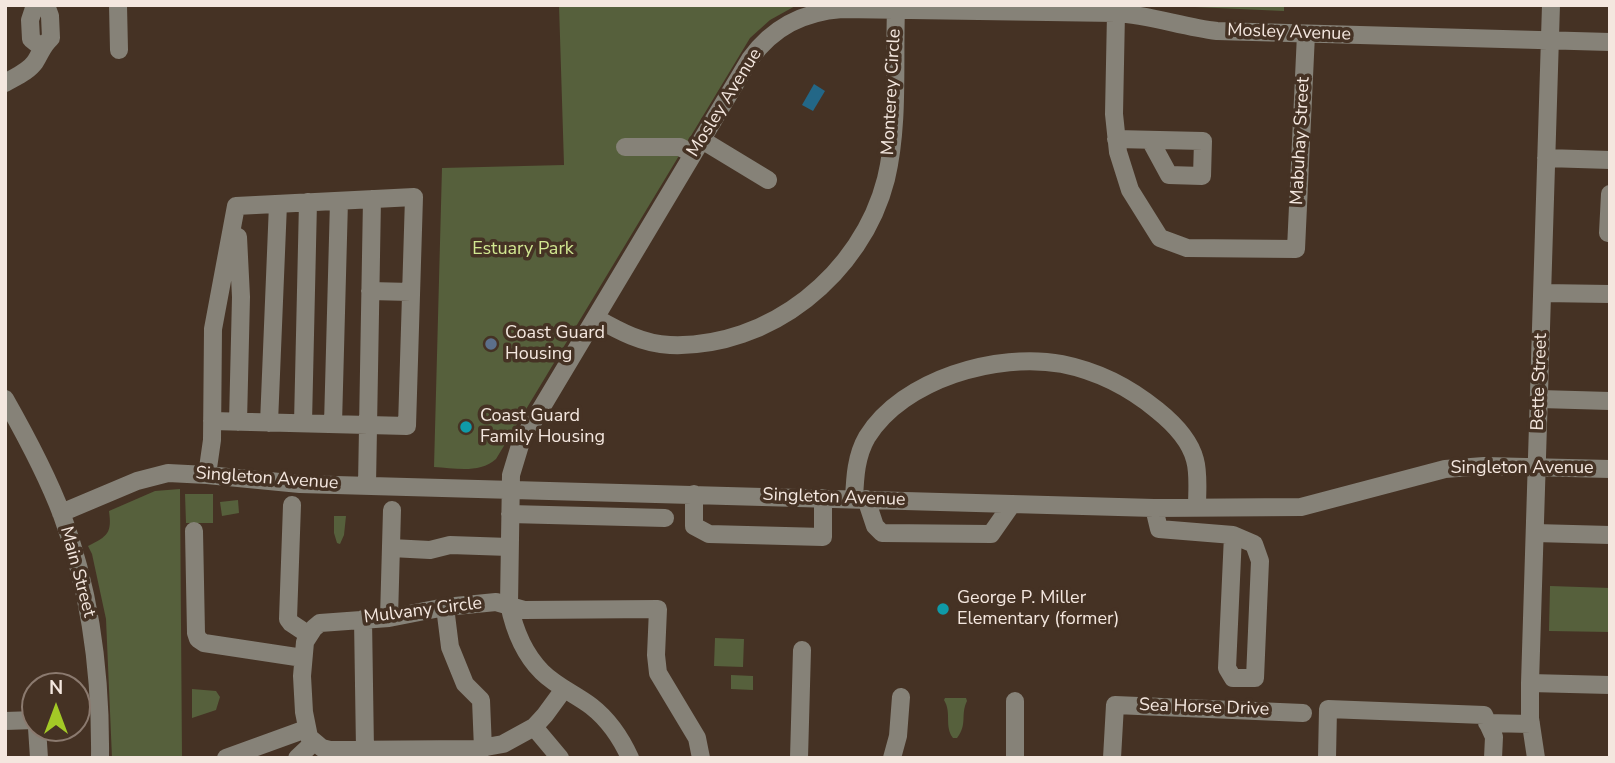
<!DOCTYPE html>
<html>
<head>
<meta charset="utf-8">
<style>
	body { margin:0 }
	#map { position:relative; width:1615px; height:763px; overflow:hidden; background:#453224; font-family:"Nunito Sans",sans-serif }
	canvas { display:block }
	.frame { position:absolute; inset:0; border:7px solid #f4e7df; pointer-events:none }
	.north { position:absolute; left:21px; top:672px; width:70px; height:70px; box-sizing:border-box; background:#453224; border:2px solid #8b7a6f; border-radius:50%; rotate:0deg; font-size:19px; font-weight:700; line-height:28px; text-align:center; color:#f4e7df }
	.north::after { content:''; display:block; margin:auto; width:24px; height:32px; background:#a3c926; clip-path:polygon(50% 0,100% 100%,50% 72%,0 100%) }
</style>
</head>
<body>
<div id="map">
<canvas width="1615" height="763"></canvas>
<div class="frame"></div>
<div class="north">N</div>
</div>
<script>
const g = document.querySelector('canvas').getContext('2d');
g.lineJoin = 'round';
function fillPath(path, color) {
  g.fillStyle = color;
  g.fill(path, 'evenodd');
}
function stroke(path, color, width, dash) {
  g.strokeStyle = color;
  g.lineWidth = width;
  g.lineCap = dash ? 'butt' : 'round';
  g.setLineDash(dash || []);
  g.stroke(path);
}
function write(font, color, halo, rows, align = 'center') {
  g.font = font + ' "Nunito Sans",sans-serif';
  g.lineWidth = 7;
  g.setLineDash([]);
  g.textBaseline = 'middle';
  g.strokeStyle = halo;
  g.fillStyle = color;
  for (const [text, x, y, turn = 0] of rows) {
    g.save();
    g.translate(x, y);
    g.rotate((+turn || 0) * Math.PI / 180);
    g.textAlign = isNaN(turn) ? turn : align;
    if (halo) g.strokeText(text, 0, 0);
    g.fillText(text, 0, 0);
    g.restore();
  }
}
fillPath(new Path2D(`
	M 559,5 L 797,5 L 770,20 L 750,38 L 496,459 C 479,474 455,468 434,467 L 442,168 L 564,165 Z
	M 1150,5 L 1284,5 L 1284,11 Z
	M 180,489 L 182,758 L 112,758 L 106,619 L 92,554 L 88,546 C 108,536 112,533 109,511 L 155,491 Z
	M 185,494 L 213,494 L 213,523 L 186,523 Z
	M 238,500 L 239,513 L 222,516 L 220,502 Z
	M 334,516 L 346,516 L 344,535 L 340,544 L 337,543 L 334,533 Z
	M 1550,586 L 1610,588 L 1610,632 L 1549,631 Z
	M 715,638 L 744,639 L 743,667 L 714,666 Z
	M 731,675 L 753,676 L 753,690 L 731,689 Z
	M 192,689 L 216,691 L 220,697 L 216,710 L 192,718 Z
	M 945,698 L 966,698 L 967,701 C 960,715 968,724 957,738 L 953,738 C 944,726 952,713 944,700 Z`), '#56603c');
fillPath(new Path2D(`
	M 814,84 L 825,91 L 813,111 L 802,105 Z`), '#236787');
stroke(new Path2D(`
	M 35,5 L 30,20 L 31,39 L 41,47
	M 118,5 L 119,50
	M 1116,13 L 1114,114 L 1118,152 L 1130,190 L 1160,238 L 1187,248 L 1296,249 L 1306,34
	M 5,83 C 15,77 28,72 35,62 C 41,53 42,46 51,38 L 50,16 L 46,5
	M 1116,139 L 1203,141 L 1202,176 L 1169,175 L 1150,140
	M 702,140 L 768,180
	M 625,147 L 680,147 L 693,154
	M 1546,158 L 1610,160
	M 1608,233 L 1610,194
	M 238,237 L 241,297 L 238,422
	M 370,291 L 411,292
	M 1543,293 L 1610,294
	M 596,318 C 619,331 643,344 670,345 C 769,349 862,274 886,179 C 899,125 894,65 896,9
	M 5,399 C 26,436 47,475 62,515 C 91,593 101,675 100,758
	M 1540,399 L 1610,401
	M 212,421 L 407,426 L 414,197 L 236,206
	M 269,423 L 278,204
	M 303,423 L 308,202
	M 333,424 L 339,201
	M 207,475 L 212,440 L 213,329 L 236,206
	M 367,485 L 372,199
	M 694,494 L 694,526 L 709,534 L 823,537 L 823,498
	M 854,499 C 855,477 856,456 867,437 C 903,379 997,352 1062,364 C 1097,371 1129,387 1157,410 C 1172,422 1190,440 1195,460 C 1199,474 1197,492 1197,507
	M 866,499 L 875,526 L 882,533 L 991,534 L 1012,504
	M 292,505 L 288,619 L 291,623 L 309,635
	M 1154,508 L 1159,529 L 1233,535 L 1227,668 L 1233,678 L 1255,678 L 1260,561 L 1254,544 L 1233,535
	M 61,513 L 137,481 L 168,473 L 207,475 L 300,484 L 1154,508 L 1301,507 L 1445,469 L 1484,466 L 1610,469
	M 510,514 L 665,518
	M 194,531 L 196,633 L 198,639 L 204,643 L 303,658
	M 1535,533 L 1610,535
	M 391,548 L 430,550 L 450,545 L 509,547
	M 445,607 L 450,647 L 465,684 L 481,700 L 483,749
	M 389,618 L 392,510
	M 363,619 L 365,750
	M 1530,683 L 1610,685
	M 564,689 L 545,715 L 534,727 L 503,744 L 475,749 L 330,750 L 322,748 L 309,737 L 304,712 L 302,676 L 305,642 L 314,628 L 320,623 L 389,618 L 445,607 L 496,602 L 524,610 L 658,609 L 656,655 L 658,673 L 697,738 L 701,758
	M 5,721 L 35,720
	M 1487,723 L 1531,724
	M 534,727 L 560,758
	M 37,728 L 39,758
	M 226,758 L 306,729
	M 297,758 L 314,742
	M 630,758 C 621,738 609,720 591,706 C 575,694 556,686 542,672 C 523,653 514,629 509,604 L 511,475 L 521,442 L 750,59 C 773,27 803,12 842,9 L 1116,13 C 1150,15 1183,27 1217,31 L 1610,42
	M 799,758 L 802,650
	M 892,758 L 898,736 L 901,697
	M 1015,758 L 1015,701
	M 1112,758 L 1115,705 L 1303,713
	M 1327,758 L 1328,709 L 1484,715 L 1494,737 L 1493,758
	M 1536,758 L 1530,718 L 1530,683 L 1551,5`), '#868278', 18);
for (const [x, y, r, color] of [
	[491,344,7,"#5c6f8a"],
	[466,427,7,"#0f9aa8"],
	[943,609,7,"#0f9aa8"]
]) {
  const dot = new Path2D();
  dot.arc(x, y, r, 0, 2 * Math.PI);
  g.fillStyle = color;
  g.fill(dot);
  stroke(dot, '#453224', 2.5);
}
write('18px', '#f4e7df', '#453224', [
	["Mosley Avenue",1289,33,2],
	["Monterey Circle",892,92,-87],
	["Mosley Avenue",725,103,-58],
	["Mabuhay Street",1301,141,-87],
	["Bette Street",1540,382,-88],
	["Singleton Avenue",1522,469],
	["Singleton Avenue",267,479,4],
	["Singleton Avenue",834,498,2],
	["Main Street",77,572,75],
	["Mulvany Circle",423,611,-7],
	["Sea Horse Drive",1204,708,2]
]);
write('18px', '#d2e891', '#453224', [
	["Estuary Park",523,250]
]);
write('18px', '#f4e7df', '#453224', [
	["Coast Guard",505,334],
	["Housing",505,355],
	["Coast Guard",480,417],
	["Family Housing",480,438],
	["George P. Miller",957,599],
	["Elementary (former)",957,620]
], 'left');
</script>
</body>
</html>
